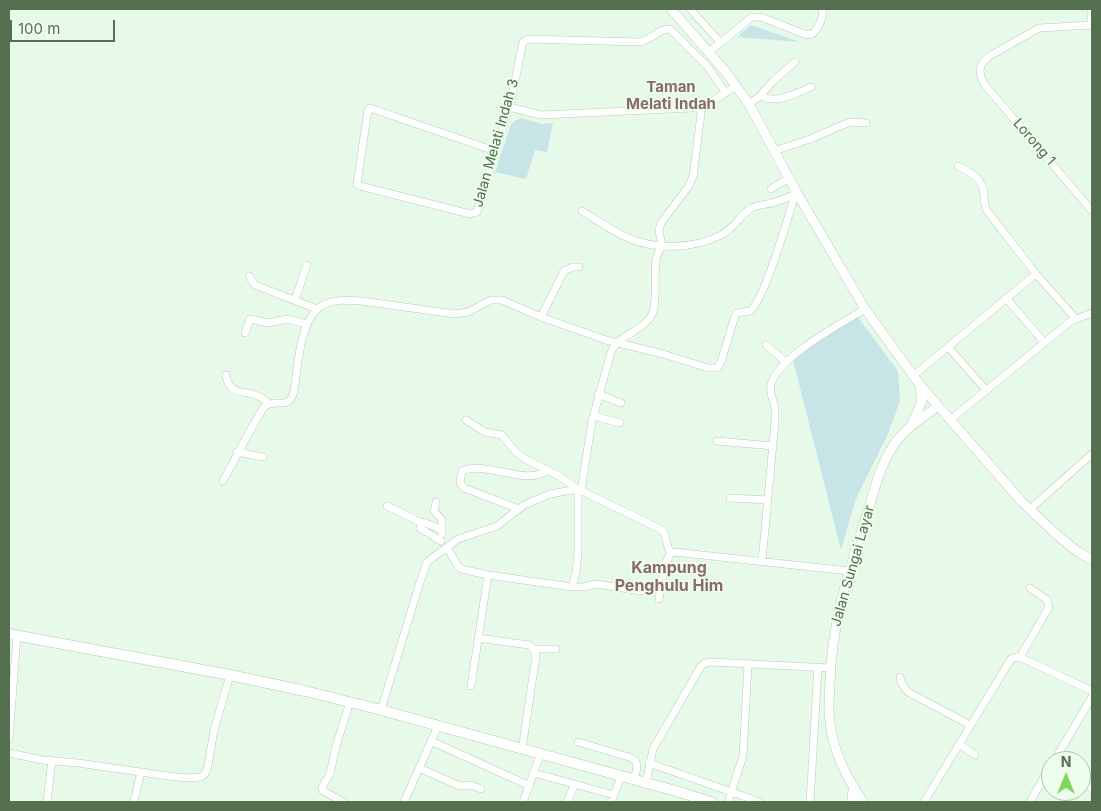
<!DOCTYPE html>
<html>
<head>
<meta charset="utf-8">
<style>
	body { margin:0 }
	#map { position:relative; width:1101px; height:811px; overflow:hidden; background:#e7fae9; font-family:Inter,sans-serif }
	canvas { display:block }
	.frame { position:absolute; inset:0; border:10px solid #54704e; pointer-events:none }
	.north { position:absolute; left:1041px; top:751px; width:50px; height:50px; box-sizing:border-box; background:#edfdee; border:1px solid #b0c5ae; border-radius:50%; rotate:0deg; font-size:14px; font-weight:700; line-height:20px; text-align:center; color:#54704e }
	.north::after { content:''; display:block; margin:auto; width:18px; height:22px; background:#80d65a; clip-path:polygon(50% 0,100% 100%,50% 72%,0 100%) }
	.scale { position:absolute; left:10px; top:20px; width:105px; height:22px; box-sizing:border-box; border:2px solid #54704e; border-top:0; padding-left:6px; font-size:15px; line-height:18px; white-space:nowrap; color:#54704e; -webkit-text-stroke:4px #edfdee; paint-order:stroke }
</style>
</head>
<body>
<div id="map">
<canvas width="1101" height="811"></canvas>
<div class="frame"></div>
<div class="north">N</div>
<div class="scale">100 m</div>
</div>
<script>
const g = document.querySelector('canvas').getContext('2d');
g.lineJoin = 'round';
function fillPath(path, color) {
  g.fillStyle = color;
  g.fill(path, 'evenodd');
}
function stroke(path, color, width, dash) {
  g.strokeStyle = color;
  g.lineWidth = width;
  g.lineCap = dash ? 'butt' : 'round';
  g.setLineDash(dash || []);
  g.stroke(path);
}
function write(font, color, halo, rows, align = 'center') {
  g.font = font + ' Inter,sans-serif';
  g.lineWidth = 4;
  g.setLineDash([]);
  g.textBaseline = 'middle';
  g.strokeStyle = halo;
  g.fillStyle = color;
  for (const [text, x, y, turn = 0] of rows) {
    g.save();
    g.translate(x, y);
    g.rotate((+turn || 0) * Math.PI / 180);
    g.textAlign = isNaN(turn) ? turn : align;
    if (halo) g.strokeText(text, 0, 0);
    g.fillText(text, 0, 0);
    g.restore();
  }
}
fillPath(new Path2D(`
	M 751,25 L 800,42 L 737,37 Z
	M 521,118 L 542,124 L 553,123 L 547,152 L 535,150 L 526,179 L 495,172 L 510,127 L 514,121 Z
	M 857,316 L 898,371 L 900,401 L 887,436 L 855,501 L 841,550 L 793,360 L 820,339 Z`), '#c7e4e6');
const minor = new Path2D(`
	M 690,9 L 720,42
	M 1091,25 L 1091,9
	M 1092,25 L 1039,28 L 988,57 C 978,65 978,74 985,85 L 1092,211
	M 709,52 L 752,17 L 761,17 L 807,35 L 812,34 C 819,29 824,16 822,9
	M 761,95 C 774,106 798,92 811,87
	M 749,104 L 759,97 L 774,80 L 795,62
	M 509,107 L 541,115 L 692,108 L 711,102 L 736,86
	M 495,151 L 370,108 L 368,110 L 357,184 L 360,186 L 470,214 L 477,212 L 512,97 L 522,46 L 523,42 L 528,39 L 640,42 C 651,40 660,28 670,29 L 707,66 L 726,93
	M 774,151 L 810,139 L 850,122 L 866,123
	M 958,166 C 972,173 984,179 984,197 C 985,203 984,207 988,212 L 1036,274 L 1076,319
	M 771,189 L 789,178
	M 582,211 C 597,220 612,231 628,238 C 656,250 694,249 721,235 C 734,229 740,214 752,208 C 759,204 767,205 775,202 C 782,200 789,197 796,194
	M 662,247 L 659,230 L 661,223 L 688,187 L 693,177 L 701,114 L 700,107
	M 249,276 L 255,285 L 317,309
	M 1006,298 L 1044,342
	M 295,300 L 307,265
	M 541,317 L 564,271 L 573,267 L 579,267
	M 245,333 L 250,319 L 268,323 L 287,319 L 306,324
	M 766,345 L 786,362
	M 948,347 L 986,390
	M 226,375 C 230,402 252,384 268,404
	M 913,376 L 1036,274
	M 598,394 L 621,403
	M 593,416 L 620,423
	M 466,420 L 485,432 L 502,435 L 514,450 L 525,459 L 559,476 L 578,489 L 662,530 C 668,536 665,546 671,553
	M 950,420 L 1071,321 L 1092,313
	M 717,441 L 773,446
	M 237,452 L 263,457
	M 223,481 C 237,456 248,432 264,407 C 276,397 289,412 294,391 C 298,367 299,318 323,305 C 335,299 348,300 361,301 L 455,314 L 468,312 L 491,300 L 502,300 L 541,317 L 606,340 L 663,354 L 708,368 L 717,368 L 721,362 L 735,316 L 737,313 L 750,311 C 765,300 788,217 795,195
	M 581,491 L 592,421 L 611,352 C 619,333 645,332 653,312 C 659,295 650,256 662,247
	M 730,498 L 768,500
	M 436,502 L 434,511 L 442,520 L 442,534
	M 387,506 L 422,523
	M 519,509 L 464,488 L 460,483 L 462,471 C 486,460 526,487 548,470
	M 1030,509 L 1092,454
	M 441,541 L 420,528 L 423,522 L 442,530
	M 447,547 L 458,566 L 461,569 L 488,575 L 572,587 L 576,572 L 578,551 L 578,489
	M 762,561 L 775,422 C 775,417 775,412 775,407 C 773,400 769,392 771,385 C 776,358 842,323 865,309
	M 572,587 L 583,587 L 596,584 L 642,591
	M 659,599 L 665,564 L 671,553 L 674,552 L 849,571
	M 478,638 L 529,645 L 534,649 L 556,649
	M 1020,657 L 1049,607 L 1047,600 L 1030,588
	M 900,677 L 902,684 L 908,692 L 970,725
	M 471,686 L 488,575
	M 381,710 L 420,582 L 427,562 L 458,539 L 497,526 L 524,505 L 550,494 L 578,489
	M 9,738 L 17,636
	M 431,741 L 530,786
	M 578,742 L 632,758 L 636,762 L 637,768 L 634,780
	M 959,744 L 975,755
	M 522,749 L 536,656 L 534,649
	M 9,753 L 42,760 L 78,763 L 168,776 L 187,778 L 201,777 L 205,774 L 208,766 L 214,730 L 230,675
	M 1054,761 L 1092,697
	M 649,763 L 760,802
	M 419,768 L 460,786 L 471,785 L 481,789
	M 534,773 L 614,795
	M 646,783 L 653,749 L 701,666 L 705,663 L 712,662 L 830,668
	M 1081,783 L 1092,789
	M 47,802 L 52,760
	M 134,802 L 141,772
	M 344,802 L 323,791 L 322,787 L 330,774 L 336,746 L 350,702
	M 404,802 L 438,726
	M 523,802 L 540,755
	M 567,802 L 575,784
	M 611,802 L 621,777
	M 728,802 L 743,756 L 748,664
	M 810,802 L 818,667
	M 924,802 L 1011,659 L 1016,657 L 1022,658 L 1092,691
	M 1030,802 L 1051,765`);
const tertiary = new Path2D(`
	M 671,9 L 725,71 L 749,104 L 797,193 L 865,309 L 920,385 L 1022,502 L 1057,535 L 1078,552 L 1092,560
	M 912,424 L 922,401 L 920,387
	M 863,802 C 847,778 833,752 830,722 C 828,710 829,697 830,684 C 831,625 849,570 867,514 C 874,491 880,466 893,446 C 904,429 922,418 938,406`);
const secondary = new Path2D(`
	M 9,634 L 230,675 L 305,691 L 381,710 L 676,791 L 711,802
	M 852,802 L 854,787`);
stroke(minor, '#b6ceb3', 8);
stroke(tertiary, '#b6ceb3', 10);
stroke(secondary, '#afcdac', 11);
stroke(minor, '#fff', 7);
stroke(tertiary, '#fff', 9);
stroke(secondary, '#fff', 10);
write('14px', '#54704e', '#edfdee', [
	["Lorong 1",1034,142,49],
	["Jalan Melati Indah 3",496,143,-74],
	["Jalan Sungai Layar",853,566,-74]
]);
write('bold 15px', '#8c6b66', '#edfdee', [
	["Taman",671,87],
	["Melati Indah",671,104]
]);
write('bold 16px', '#8c6b66', '#edfdee', [
	["Kampung",669,568],
	["Penghulu Him",669,586]
]);
</script>
</body>
</html>
